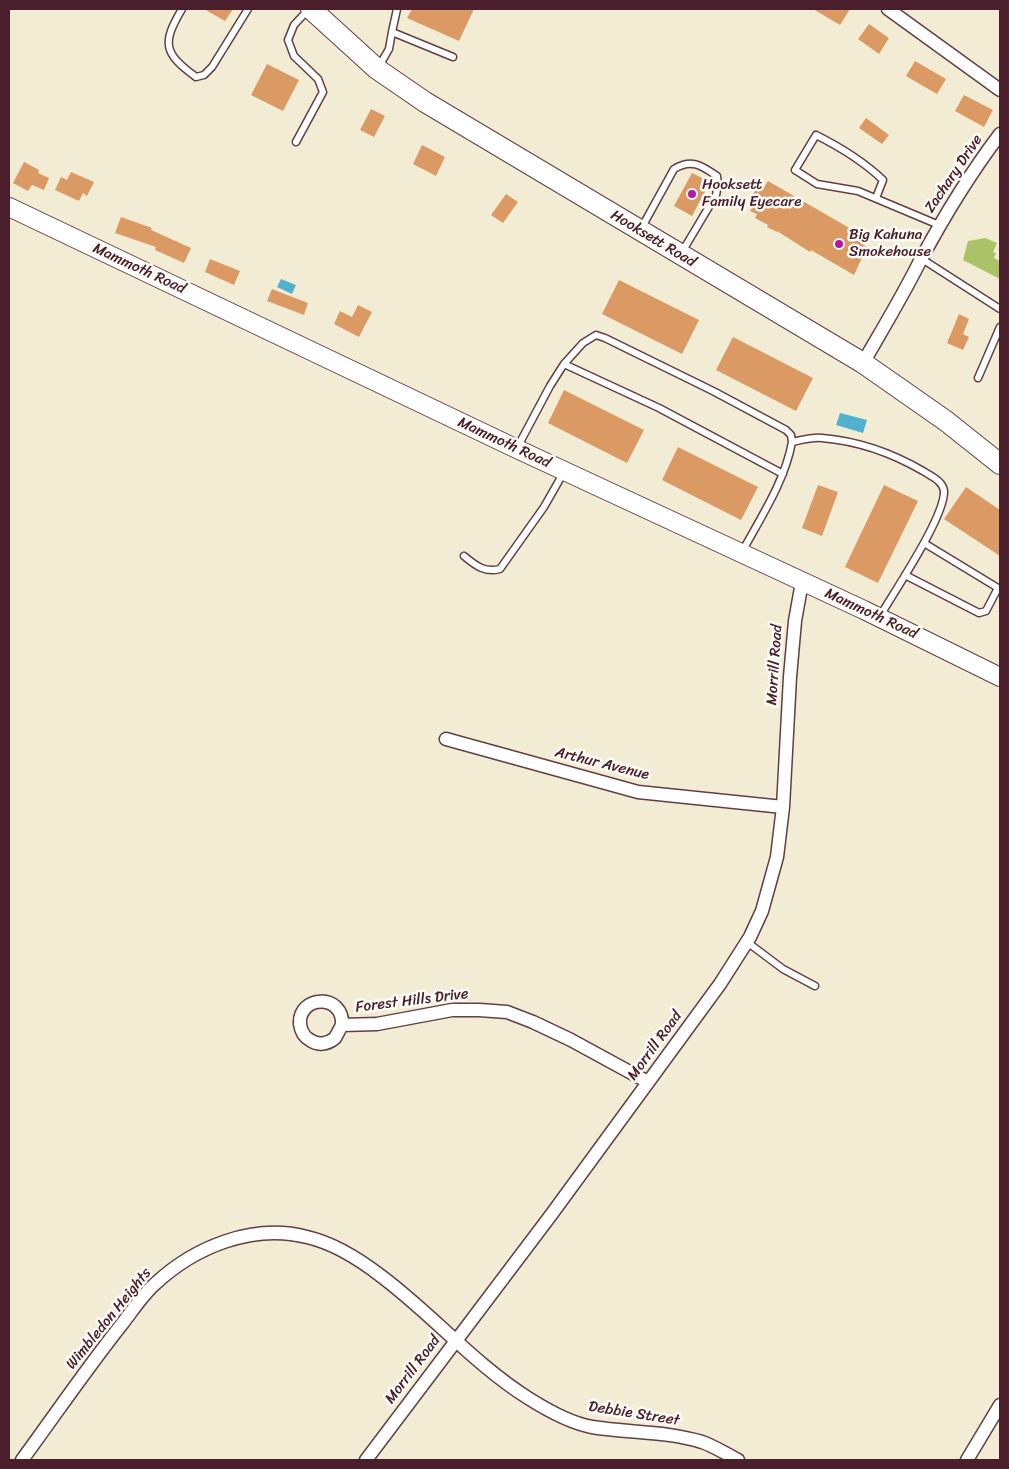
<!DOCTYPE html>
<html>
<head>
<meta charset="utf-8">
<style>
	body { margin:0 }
	#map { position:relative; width:1009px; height:1469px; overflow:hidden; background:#f3ecd5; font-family:Sriracha,sans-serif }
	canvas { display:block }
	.frame { position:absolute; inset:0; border:10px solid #4a1f2b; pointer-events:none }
</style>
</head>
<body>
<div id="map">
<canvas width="1009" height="1469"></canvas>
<div class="frame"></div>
</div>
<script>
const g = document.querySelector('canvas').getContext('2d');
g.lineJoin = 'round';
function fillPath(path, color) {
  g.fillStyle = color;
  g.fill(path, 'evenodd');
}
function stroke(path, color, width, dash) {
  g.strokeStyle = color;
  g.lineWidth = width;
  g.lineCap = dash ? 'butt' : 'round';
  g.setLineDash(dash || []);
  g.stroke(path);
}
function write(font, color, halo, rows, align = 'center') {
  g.font = font + ' Sriracha,sans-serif';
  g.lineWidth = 5;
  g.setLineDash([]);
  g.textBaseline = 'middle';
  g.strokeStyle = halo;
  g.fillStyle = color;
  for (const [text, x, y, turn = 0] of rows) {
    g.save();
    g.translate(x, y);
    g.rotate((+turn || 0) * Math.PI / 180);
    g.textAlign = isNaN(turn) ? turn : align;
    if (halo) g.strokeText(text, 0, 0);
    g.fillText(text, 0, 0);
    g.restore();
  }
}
fillPath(new Path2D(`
	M 985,238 L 997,243 L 993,252 L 996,253 L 994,258 L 1000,261 L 1000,279 L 963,260 L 968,241 Z`), '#aac368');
fillPath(new Path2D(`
	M 281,279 L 296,285 L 292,294 L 277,287 Z
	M 840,413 L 867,420 L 863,433 L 836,425 Z`), '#50b2cf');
fillPath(new Path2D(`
	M 204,9 L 233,9 L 225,21 Z
	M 412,9 L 474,9 L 459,41 L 407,18 Z
	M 813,9 L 850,9 L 840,25 Z
	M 869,24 L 889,38 L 879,54 L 858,39 Z
	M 915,61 L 946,79 L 937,94 L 906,76 Z
	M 267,64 L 299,80 L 283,111 L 251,95 Z
	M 964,95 L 993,110 L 984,127 L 955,111 Z
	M 371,109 L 385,116 L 374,137 L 360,130 Z
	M 866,118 L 889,135 L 882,144 L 859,128 Z
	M 422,145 L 445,157 L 436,176 L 413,164 Z
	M 24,162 L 39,170 L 38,173 L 49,178 L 44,190 L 32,185 L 28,191 L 13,183 Z
	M 71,172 L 94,182 L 87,196 L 83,193 L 79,201 L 55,190 L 61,177 L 67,180 Z
	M 692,173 L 710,182 L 692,216 L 674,206 Z
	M 768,181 L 865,237 L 861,243 L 867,247 L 854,275 L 811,250 L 810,252 L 777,231 L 777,232 L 767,227 L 768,225 L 755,218 L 757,214 L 750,211 L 756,201 L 751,198 L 757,187 L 762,190 Z
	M 506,194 L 518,202 L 503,223 L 491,215 Z
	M 121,217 L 152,228 L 151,230 L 191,248 L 184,263 L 155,250 L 156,247 L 115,233 Z
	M 210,259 L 240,271 L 234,285 L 205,272 Z
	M 619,280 L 699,320 L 682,354 L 602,314 Z
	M 272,289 L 308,303 L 304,315 L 267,301 Z
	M 358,305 L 372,312 L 359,337 L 334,324 L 340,311 L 352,317 Z
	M 959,314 L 969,319 L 963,334 L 969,337 L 963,350 L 947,343 Z
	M 733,337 L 813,378 L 796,411 L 716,370 Z
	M 564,390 L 644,430 L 627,463 L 548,423 Z
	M 678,447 L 758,487 L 741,520 L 662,480 Z
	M 818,485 L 838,492 L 822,536 L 802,528 Z
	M 884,485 L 918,501 L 878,583 L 845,567 Z
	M 966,487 L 1000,510 L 1000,556 L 944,519 Z`), '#db9a64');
const lane = new Path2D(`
	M 182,9 C 162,43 163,53 196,77 L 204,75 L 212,67 L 248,9
	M 392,32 L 397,9
	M 378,68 L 389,49 L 392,32 L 453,57
	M 296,142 L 323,92 L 318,79 L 294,56 L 288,40 L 294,25 L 308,10
	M 876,198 L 883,180 C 863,161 840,147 816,135 L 795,170 L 817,184 L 858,191 L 939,225
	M 642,227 L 674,169 C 692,158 702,166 717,176 L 718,185 L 716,195 L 682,252
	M 922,259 L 1000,309
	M 978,378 L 1000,327
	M 517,448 L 550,386 L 564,364
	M 783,474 L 659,408 L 564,364 L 583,343 L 596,335 L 605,338 L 713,391 L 786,430 L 791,435 L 792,442
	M 742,552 C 761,517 785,481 792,442 C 802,440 812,437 822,438 C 858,441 892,453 923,471 C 931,476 943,481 944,491 C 945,517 894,592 880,616
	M 464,556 C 476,566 485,573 500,569 L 544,507 L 564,472
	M 905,575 L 979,613 L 986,611 L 998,588 L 924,543
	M 747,942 L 783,969 L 815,986`);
const street = new Path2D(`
	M 888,9 L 1000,90
	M 863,363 C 882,330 902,297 919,263 C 943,218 969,175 1000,134
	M 446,739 L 638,792 L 783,807
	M 342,1025 C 344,993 298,995 300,1024 C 301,1031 304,1037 310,1040 C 318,1046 328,1044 335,1038 L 342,1025 L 377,1024 L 452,1010 L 479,1010 L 507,1012 L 533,1022 L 571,1040 L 648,1082
	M 22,1460 C 55,1415 87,1368 122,1324 C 133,1310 143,1294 156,1283 C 195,1247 253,1223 307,1237 C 333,1243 359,1259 381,1276 C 432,1314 474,1364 528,1398 C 547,1410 570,1423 592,1427 C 629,1433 666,1431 702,1442 C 714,1446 726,1454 738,1460
	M 366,1460 L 551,1215 L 720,984 L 750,937 L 762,911 L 777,857 L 783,807 L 790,677 L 795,621 L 802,582
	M 967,1460 L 1000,1405`);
const secondary = new Path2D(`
	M 9,207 L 517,449 L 864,610 L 1000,677`);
const primary = new Path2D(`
	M 311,9 L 377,69 L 425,102 L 863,363 L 946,421 L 1000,464`);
stroke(lane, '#633e44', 9);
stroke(street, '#633e44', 15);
stroke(secondary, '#633e44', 20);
stroke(primary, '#633e44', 22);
stroke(lane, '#fff', 6);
stroke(street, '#fff', 12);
stroke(secondary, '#fff', 18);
stroke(primary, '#fff', 20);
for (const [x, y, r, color] of [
	[692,194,5,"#b5179e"],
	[839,244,5,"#b5179e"]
]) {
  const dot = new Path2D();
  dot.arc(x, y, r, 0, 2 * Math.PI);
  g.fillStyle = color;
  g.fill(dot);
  stroke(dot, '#fdfcf7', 2);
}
write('15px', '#4a1f2b', '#fdfcf7', [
	["Zachary Drive",954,174,-56],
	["Hooksett Road",653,239,31],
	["Mammoth Road",139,269,25],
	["Mammoth Road",504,443,25],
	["Mammoth Road",871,614,25],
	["Morrill Road",775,665,-86],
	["Arthur Avenue",602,764,14],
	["Forest Hills Drive",412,1001,-7],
	["Morrill Road",655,1046,-54],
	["Wimbledon Heights",109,1319,-51],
	["Morrill Road",413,1370,-53],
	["Debbie Street",634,1414,9]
]);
write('15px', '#4a1f2b', '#fdfcf7', [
	["Hooksett",702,185],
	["Family Eyecare",702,202],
	["Big Kahuna",849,235],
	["Smokehouse",849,252]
], 'left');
</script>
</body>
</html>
